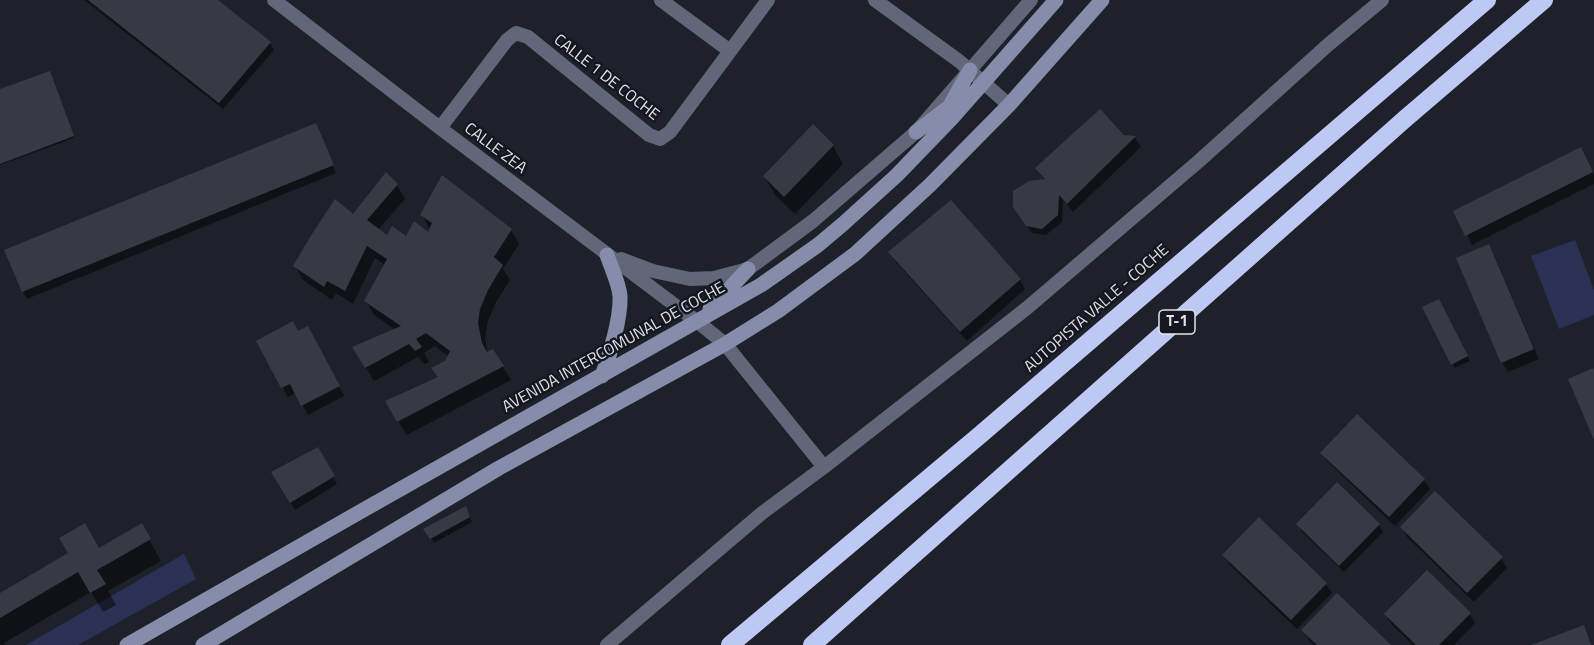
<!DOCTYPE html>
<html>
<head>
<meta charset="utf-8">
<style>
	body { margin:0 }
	canvas { display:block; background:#1e202a }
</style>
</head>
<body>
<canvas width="1594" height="645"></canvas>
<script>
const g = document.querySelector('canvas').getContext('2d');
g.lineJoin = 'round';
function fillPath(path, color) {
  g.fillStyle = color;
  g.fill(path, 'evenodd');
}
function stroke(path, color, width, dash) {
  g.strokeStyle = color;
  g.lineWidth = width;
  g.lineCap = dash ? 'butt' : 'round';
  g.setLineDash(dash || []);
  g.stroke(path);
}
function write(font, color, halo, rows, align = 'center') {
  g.font = font + ' "Titillium Web",sans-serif';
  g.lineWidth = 5;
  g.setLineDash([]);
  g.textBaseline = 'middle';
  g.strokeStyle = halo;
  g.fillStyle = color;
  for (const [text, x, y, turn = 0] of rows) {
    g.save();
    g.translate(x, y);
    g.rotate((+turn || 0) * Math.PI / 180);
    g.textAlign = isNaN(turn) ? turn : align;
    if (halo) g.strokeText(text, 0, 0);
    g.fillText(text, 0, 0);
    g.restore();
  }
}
fillPath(new Path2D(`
	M 1575,240 L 1594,290 L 1594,315 L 1559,329 L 1531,256 Z
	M 184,554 L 196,579 L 78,645 L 26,645 Z`), '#2b3155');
fillPath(new Path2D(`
	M 84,0 L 215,0 L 270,43 L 274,50 L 223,109 Z
	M 50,75 L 74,138 L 0,165 L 0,91 Z
	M 319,132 L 336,173 L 27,299 L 23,292 L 6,251 Z
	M 1124,136 L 1135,138 L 1141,147 L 1073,212 L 1063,200 L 1062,222 L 1046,235 L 1032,233 L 1019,215 L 1045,180 L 1037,168 Z
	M 833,146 L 843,164 L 795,214 L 775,195 L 765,177 Z
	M 1586,159 L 1594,175 L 1594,184 L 1472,245 L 1467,235 Z
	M 397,185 L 405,199 L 378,230 L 387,237 L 407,238 L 428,234 L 430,230 L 422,215 L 511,230 L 519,244 L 503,269 L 510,280 L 495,304 L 487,324 L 485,339 L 488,353 L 493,351 L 511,380 L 407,435 L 387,402 L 439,378 L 449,357 L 435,346 L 424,353 L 429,362 L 424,364 L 418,357 L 374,381 L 354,348 L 396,330 L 374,315 L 366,301 L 385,265 L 375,258 L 353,304 L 336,293 L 332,300 L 303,280 L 295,266 L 353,216 Z
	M 1488,246 L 1494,255 L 1539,359 L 1508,372 L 1502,362 Z
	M 890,253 L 1020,279 L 1025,289 L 967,341 L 896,262 Z
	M 1439,301 L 1470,361 L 1455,368 L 1424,308 Z
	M 298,333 L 313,338 L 344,396 L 308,415 L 296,393 L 288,397 L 258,342 Z
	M 317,449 L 337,484 L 295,510 L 274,473 Z
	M 1322,453 L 1424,480 L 1430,489 L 1395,526 L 1328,462 Z
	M 468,512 L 472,522 L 434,543 L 425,529 Z
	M 1298,524 L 1379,525 L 1383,532 L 1344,572 L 1302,532 Z
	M 141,525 L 161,561 L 108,591 L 116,605 L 103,612 L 91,592 L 4,643 L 5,645 L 0,645 L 0,595 L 99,550 Z
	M 1402,527 L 1501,558 L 1507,568 L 1474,602 L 1407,537 Z
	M 1224,555 L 1326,584 L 1332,593 L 1297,629 L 1230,565 Z
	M 1469,613 L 1475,623 L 1454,645 L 1413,645 L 1391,624 L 1385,614 Z
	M 1303,630 L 1389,645 L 1314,645 L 1309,640 Z`), '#0007');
fillPath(new Path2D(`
	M 88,0 L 218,0 L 271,42 L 219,103 Z
	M 50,71 L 74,136 L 0,164 L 0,89 Z
	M 1100,109 L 1124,135 L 1136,136 L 1067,204 L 1059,195 L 1058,215 L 1042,229 L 1026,226 L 1013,207 L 1013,191 L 1029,181 L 1045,179 L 1035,168 Z
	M 316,123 L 334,165 L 22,292 L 4,250 Z
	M 813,124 L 834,145 L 784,197 L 763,176 Z
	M 1581,147 L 1593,172 L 1465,236 L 1453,211 Z
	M 386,172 L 398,184 L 367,220 L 387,235 L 392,226 L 406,236 L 414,221 L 428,232 L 432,223 L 420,215 L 442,175 L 512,229 L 494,257 L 503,265 L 488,290 L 480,309 L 478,323 L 482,343 L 487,352 L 493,349 L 504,366 L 397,422 L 385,401 L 438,377 L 431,368 L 445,361 L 450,351 L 426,333 L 416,339 L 422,347 L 415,351 L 409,344 L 365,368 L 352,347 L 401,326 L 364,301 L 387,259 L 367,246 L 345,291 L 327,281 L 324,287 L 293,266 L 312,234 L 335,199 L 353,214 Z
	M 951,200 L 1021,279 L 960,332 L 888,252 Z
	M 1489,244 L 1534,349 L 1501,363 L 1456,258 Z
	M 1439,299 L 1468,356 L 1451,365 L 1422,307 Z
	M 293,321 L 298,331 L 308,326 L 340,386 L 301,406 L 290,384 L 281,388 L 256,341 Z
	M 1593,368 L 1594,370 L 1594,440 L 1568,379 Z
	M 1357,414 L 1425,479 L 1389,517 L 1320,453 Z
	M 318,447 L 335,476 L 290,503 L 271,472 Z
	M 1337,482 L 1380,524 L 1339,566 L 1296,524 Z
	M 1435,491 L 1503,557 L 1467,593 L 1400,527 Z
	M 466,506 L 470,517 L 430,539 L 423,529 Z
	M 1259,517 L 1327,583 L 1291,620 L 1222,555 Z
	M 85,523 L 99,548 L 142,523 L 151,539 L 97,570 L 106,584 L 90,593 L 78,572 L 0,618 L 0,593 L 68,553 L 59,538 Z
	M 1427,570 L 1471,613 L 1439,645 L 1416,645 L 1384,614 Z
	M 1337,593 L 1391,645 L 1317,645 L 1301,630 Z
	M 1584,625 L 1591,645 L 1531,645 Z`), '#373a44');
stroke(new Path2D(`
	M 274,0 L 440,128 L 676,306 L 698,322 L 725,344 L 824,467
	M 661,0 L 730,51
	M 875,0 L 959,61 L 1009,105
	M 440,128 L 507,40 L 516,33 L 528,37 L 649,135 L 660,139 L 670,132 L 768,0
	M 621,259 L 653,271 L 690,279 L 714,278 L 748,269 L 813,221 L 916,132 L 1031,0
	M 607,645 L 762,513 L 824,467 L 1027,308 L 1199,161 L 1329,44 L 1382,0`), '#616678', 14);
stroke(new Path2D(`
	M 951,104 L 970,70
	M 916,132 L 961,98
	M 710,309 L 748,269
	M 602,376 C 610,355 621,318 620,296 C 619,283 611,267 607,255
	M 127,645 L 358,513 L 761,285 L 818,245 L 843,224 L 897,175 L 952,118 L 1056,0
	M 203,645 L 499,468 L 725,344 L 778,311 L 855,254 L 930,185 L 1009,105 L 1102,0`), '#868daa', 15);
stroke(new Path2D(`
	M 730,645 L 980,435 L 1487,0
	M 812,645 L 1406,118 L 1544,0`), '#bdc8f4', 18);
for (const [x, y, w] of [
	[1177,322,36]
]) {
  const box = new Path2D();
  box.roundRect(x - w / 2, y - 12, w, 24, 4.5);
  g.fillStyle = '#151720';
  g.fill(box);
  stroke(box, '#e1e3ea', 1.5);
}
write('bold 15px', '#e1e3ea', null, [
	["T-1",1177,322]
]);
write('16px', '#e1e3ea', '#151720', [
	["CALLE 1 DE COCHE",606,78,38],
	["CALLE ZEA",495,149,37],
	["AUTOPISTA VALLE - COCHE",1097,309,-41],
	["AVENIDA INTERCOMUNAL DE COCHE",614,348,-29]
]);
</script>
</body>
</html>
